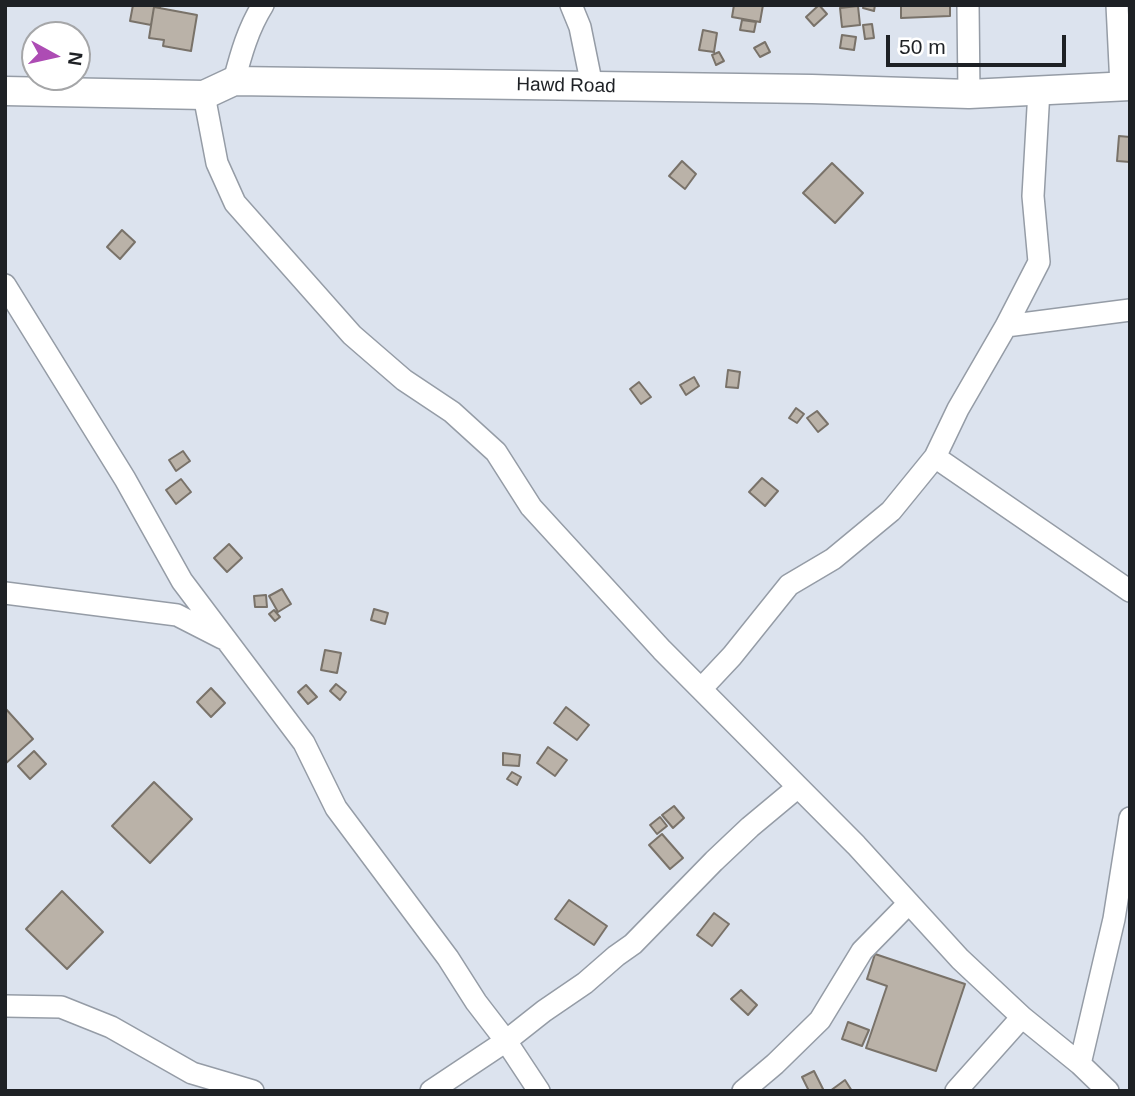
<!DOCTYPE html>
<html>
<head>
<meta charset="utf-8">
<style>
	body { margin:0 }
	#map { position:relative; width:1135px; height:1096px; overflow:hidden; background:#dce3ee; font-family:Arial,sans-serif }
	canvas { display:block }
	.frame { position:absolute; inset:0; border:7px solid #1e2125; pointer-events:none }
	.north { position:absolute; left:21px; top:21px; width:70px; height:70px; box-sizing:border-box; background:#fff; border:2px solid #a5a6a8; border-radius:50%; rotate:98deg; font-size:19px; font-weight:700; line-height:28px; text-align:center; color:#1e2125 }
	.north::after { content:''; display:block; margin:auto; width:24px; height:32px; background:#ad4cb4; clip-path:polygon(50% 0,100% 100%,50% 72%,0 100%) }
	.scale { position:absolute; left:886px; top:35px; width:180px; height:32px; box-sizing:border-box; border:4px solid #1e2125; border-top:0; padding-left:9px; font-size:21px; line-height:24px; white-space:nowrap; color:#1e2125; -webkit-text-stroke:5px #fff; paint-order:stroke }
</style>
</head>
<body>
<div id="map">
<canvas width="1135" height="1096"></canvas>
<div class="frame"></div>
<div class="north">N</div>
<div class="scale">50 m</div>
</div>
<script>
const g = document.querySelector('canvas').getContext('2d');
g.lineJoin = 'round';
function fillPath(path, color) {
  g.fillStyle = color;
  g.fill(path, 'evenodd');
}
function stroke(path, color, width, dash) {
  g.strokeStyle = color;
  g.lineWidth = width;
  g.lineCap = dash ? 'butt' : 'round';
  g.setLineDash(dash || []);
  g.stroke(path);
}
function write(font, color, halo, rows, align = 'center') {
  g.font = font + ' Arial,sans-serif';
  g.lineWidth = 5;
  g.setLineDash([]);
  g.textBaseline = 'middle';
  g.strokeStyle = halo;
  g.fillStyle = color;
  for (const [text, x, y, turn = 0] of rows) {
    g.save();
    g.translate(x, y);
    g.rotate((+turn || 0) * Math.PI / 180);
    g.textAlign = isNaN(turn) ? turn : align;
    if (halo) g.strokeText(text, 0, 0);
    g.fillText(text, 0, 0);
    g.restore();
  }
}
const building = new Path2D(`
	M 133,5 L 161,5 L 160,8 L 154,7 L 151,25 L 130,21 Z
	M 734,5 L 763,5 L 760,22 L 732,17 Z
	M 819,5 L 827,14 L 814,26 L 806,17 Z
	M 864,5 L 875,5 L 874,11 L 863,8 Z
	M 901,5 L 950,5 L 950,16 L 901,18 Z
	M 858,6 L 860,25 L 842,27 L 840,8 Z
	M 154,7 L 197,15 L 191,51 L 163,46 L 164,40 L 149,38 Z
	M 742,20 L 756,22 L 754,32 L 740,30 Z
	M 872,24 L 874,38 L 865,39 L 863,25 Z
	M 703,30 L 717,33 L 714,52 L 699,50 Z
	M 842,35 L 856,37 L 854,50 L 840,48 Z
	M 765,42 L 770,52 L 760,57 L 754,48 Z
	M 719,52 L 724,61 L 716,65 L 712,55 Z
	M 1119,136 L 1130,137 L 1130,162 L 1117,161 Z
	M 682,161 L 696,174 L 685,189 L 669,176 Z
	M 832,163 L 863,193 L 835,223 L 803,193 Z
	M 122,230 L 135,242 L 120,259 L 107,247 Z
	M 728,370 L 740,372 L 738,388 L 726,387 Z
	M 694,377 L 699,386 L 686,395 L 680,385 Z
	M 639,382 L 651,397 L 641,404 L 630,389 Z
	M 796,408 L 804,414 L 797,423 L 789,418 Z
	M 817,411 L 828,424 L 818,432 L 807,418 Z
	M 183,451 L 190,461 L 176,471 L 169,460 Z
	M 762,478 L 778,491 L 765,506 L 749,492 Z
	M 181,479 L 191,492 L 176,504 L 166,490 Z
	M 229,544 L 242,558 L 227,572 L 214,558 Z
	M 282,589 L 291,604 L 278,612 L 269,596 Z
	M 266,595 L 267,607 L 255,607 L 254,596 Z
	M 374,609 L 388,613 L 385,624 L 371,620 Z
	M 274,610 L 280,617 L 275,621 L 269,614 Z
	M 325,650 L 341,653 L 337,673 L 321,670 Z
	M 336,684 L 346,692 L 340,700 L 330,691 Z
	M 306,685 L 317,697 L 308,704 L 298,692 Z
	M 211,688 L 225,703 L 211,717 L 197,702 Z
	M 566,707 L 589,725 L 577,740 L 554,723 Z
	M 5,708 L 33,739 L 5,764 Z
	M 548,747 L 567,760 L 555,776 L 537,763 Z
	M 34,751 L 46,764 L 30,779 L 18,766 Z
	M 503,753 L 520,755 L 519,766 L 503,765 Z
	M 512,772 L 521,777 L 517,785 L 507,779 Z
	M 154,782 L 192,819 L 150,863 L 112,826 Z
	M 674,806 L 684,818 L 673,828 L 662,815 Z
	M 660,817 L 667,826 L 657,834 L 650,825 Z
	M 662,834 L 683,858 L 670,869 L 649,845 Z
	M 62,891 L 103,932 L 67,969 L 26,929 Z
	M 569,900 L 607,926 L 594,945 L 555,919 Z
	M 714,913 L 729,924 L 712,946 L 697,935 Z
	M 875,954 L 965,984 L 936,1071 L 866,1048 L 887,986 L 867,979 Z
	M 741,990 L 757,1005 L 748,1015 L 731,999 Z
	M 848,1022 L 869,1030 L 862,1046 L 842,1039 Z
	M 814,1071 L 824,1091 L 809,1091 L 802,1077 Z
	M 845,1080 L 852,1091 L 830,1091 Z`);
fillPath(building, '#bab2a8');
stroke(building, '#797269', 2);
const street = new Path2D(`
	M 571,5 L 580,27 L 592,86
	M 968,5 L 969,94
	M 1117,5 L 1121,86
	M 234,81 C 241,54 248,29 263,5
	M 204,95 L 217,163 L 235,203 L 352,335 L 404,380 L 452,412 L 496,452 L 531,507 L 662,650 L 856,845 L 960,959 L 1022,1017 L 1080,1064 L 1108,1091
	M 5,285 L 125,479 L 182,581 L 304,743 L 336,808 L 448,958 L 476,1002 L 506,1041 L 539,1091
	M 1006,326 L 1130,310
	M 935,457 L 1130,591
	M 5,593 L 177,615 L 222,638
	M 701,689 L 732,656 L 789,585 L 833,559 L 891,511 L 935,457 L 958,409 L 1006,326 L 1039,262 L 1033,196 L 1039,90
	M 5,1006 L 61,1007 L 111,1027 L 192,1073 L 253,1091
	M 1080,1064 L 1114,919 L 1130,818
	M 431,1091 L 506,1041 L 544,1011 L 585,983 L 616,956 L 633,944 L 714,861 L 750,827 L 798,787
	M 743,1091 L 775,1064 L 820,1020 L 862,951 L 909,903
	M 956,1091 L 1022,1017`);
const secondary = new Path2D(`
	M 5,91 L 204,95 L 234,81 L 812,89 L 969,94 L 1130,86`);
stroke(street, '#959ca6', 24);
stroke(secondary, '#959ca6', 31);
stroke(street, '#fff', 21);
stroke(secondary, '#fff', 28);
write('19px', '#1e2125', '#fff', [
	["Hawd Road",566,86,1]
]);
</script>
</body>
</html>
